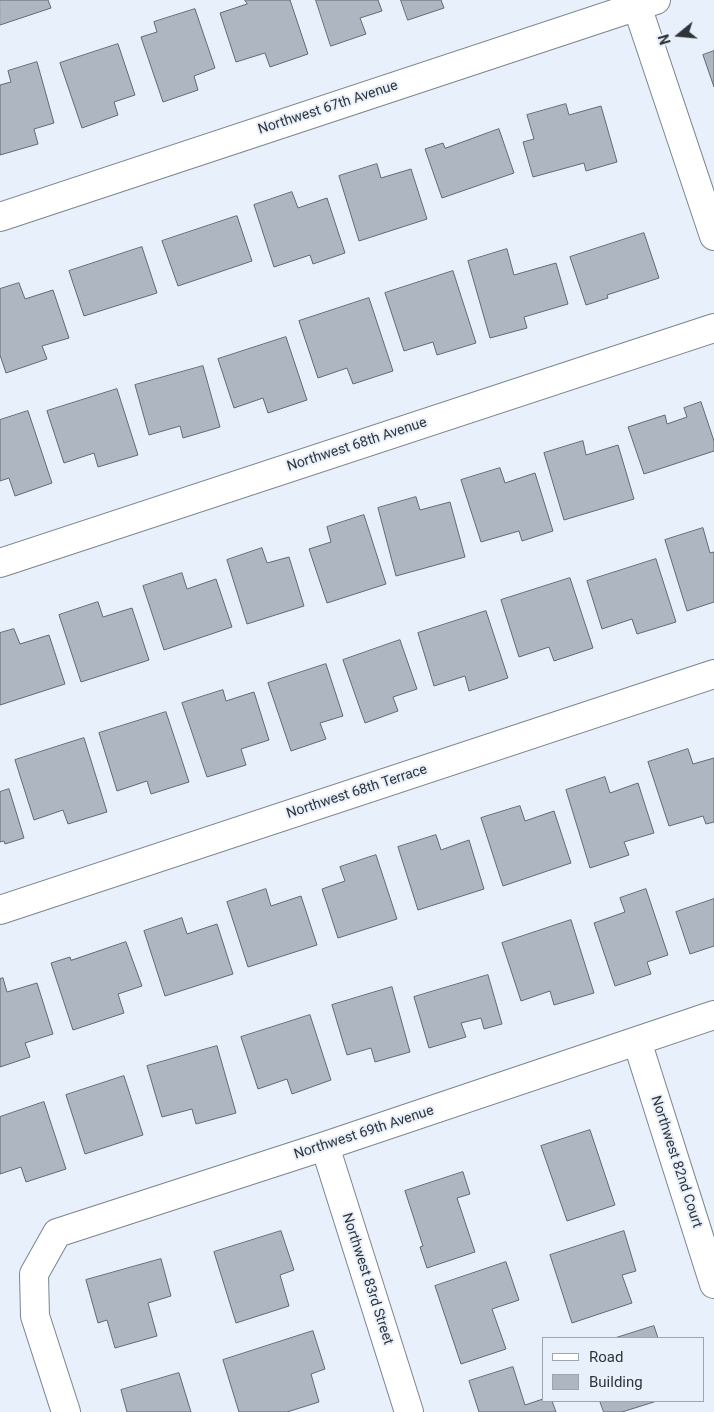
<!DOCTYPE html>
<html>
<head>
<meta charset="utf-8">
<style>
	body { margin:0 }
	#map { position:relative; width:714px; height:1412px; overflow:hidden; background:#e7f0fb; font-family:Roboto,sans-serif }
	canvas { display:block }
	.legend { position:absolute; left:542px; top:1337px; width:162px; height:65px; box-sizing:border-box; background:#e7f0fb; border:1px solid #9ea5ad; margin:0; padding:6px 9px; list-style:none; font-size:15px; color:#303438 }
	.legend li { display:flex; align-items:center; gap:10px; height:25px }
	.legend b { width:25px; border:1px solid #9ea5ad }
	.north { position:absolute; left:654px; top:10px; width:50px; height:50px; -webkit-text-stroke:4px #e7f0fb; paint-order:stroke; rotate:253deg; font-size:14px; font-weight:700; line-height:20px; text-align:center; color:#303438 }
	.north::after { content:''; display:block; margin:auto; width:18px; height:22px; background:#303438; clip-path:polygon(50% 0,100% 100%,50% 72%,0 100%) }
</style>
</head>
<body>
<div id="map">
<canvas width="714" height="1412"></canvas>
<ul class="legend">
<li><b style="height:6px;background:#fff"></b>Road</li>
<li><b style="height:14px;background:#adb6c1"></b>Building</li>
</ul>
<div class="north">N</div>
</div>
<script>
const g = document.querySelector('canvas').getContext('2d');
g.lineJoin = 'round';
function fillPath(path, color) {
  g.fillStyle = color;
  g.fill(path, 'evenodd');
}
function stroke(path, color, width, dash) {
  g.strokeStyle = color;
  g.lineWidth = width;
  g.lineCap = dash ? 'butt' : 'round';
  g.setLineDash(dash || []);
  g.stroke(path);
}
function write(font, color, halo, rows, align = 'center') {
  g.font = font + ' Roboto,sans-serif';
  g.lineWidth = 4;
  g.setLineDash([]);
  g.textBaseline = 'middle';
  g.strokeStyle = halo;
  g.fillStyle = color;
  for (const [text, x, y, turn = 0] of rows) {
    g.save();
    g.translate(x, y);
    g.rotate((+turn || 0) * Math.PI / 180);
    g.textAlign = isNaN(turn) ? turn : align;
    if (halo) g.strokeText(text, 0, 0);
    g.fillText(text, 0, 0);
    g.restore();
  }
}
const building = new Path2D(`
	M 0,0 L 48,0 L 51,8 L 0,25 Z
	M 245,0 L 290,0 L 308,54 L 270,67 L 265,53 L 236,62 L 220,13 L 247,4 Z
	M 316,0 L 378,0 L 382,11 L 360,18 L 366,34 L 331,46 Z
	M 401,0 L 441,0 L 444,8 L 408,20 Z
	M 195,9 L 215,68 L 194,76 L 198,90 L 163,102 L 141,37 L 157,32 L 154,22 Z
	M 118,44 L 135,95 L 114,102 L 118,115 L 82,128 L 60,63 Z
	M 714,51 L 714,87 L 703,55 Z
	M 37,62 L 54,123 L 34,129 L 38,144 L 0,155 L 0,85 L 11,82 L 8,71 Z
	M 566,104 L 569,115 L 601,106 L 617,162 L 586,171 L 584,163 L 533,177 L 523,142 L 534,139 L 527,115 Z
	M 499,129 L 514,173 L 442,198 L 425,149 L 443,143 L 445,148 Z
	M 377,164 L 381,178 L 411,169 L 427,219 L 359,241 L 339,176 Z
	M 292,192 L 298,208 L 327,198 L 345,253 L 313,264 L 310,255 L 274,267 L 254,205 Z
	M 237,216 L 252,261 L 178,286 L 162,241 Z
	M 644,233 L 659,278 L 607,295 L 608,298 L 586,305 L 570,257 Z
	M 142,247 L 157,293 L 84,316 L 69,271 Z
	M 507,249 L 514,275 L 556,263 L 568,304 L 524,317 L 527,328 L 490,338 L 468,261 Z
	M 453,271 L 476,343 L 437,355 L 433,342 L 404,351 L 385,293 Z
	M 19,283 L 25,299 L 53,290 L 69,338 L 42,346 L 47,359 L 6,373 L 0,355 L 0,289 Z
	M 369,298 L 393,371 L 353,384 L 347,368 L 318,378 L 299,321 Z
	M 286,337 L 307,400 L 268,413 L 263,398 L 234,408 L 218,359 Z
	M 203,366 L 220,427 L 183,438 L 180,426 L 149,435 L 135,385 Z
	M 117,389 L 138,455 L 98,467 L 94,453 L 64,463 L 47,411 Z
	M 701,402 L 714,441 L 714,451 L 644,474 L 628,427 L 665,415 L 667,424 L 687,417 L 684,408 Z
	M 28,411 L 52,483 L 15,496 L 9,478 L 0,481 L 0,420 Z
	M 583,441 L 586,455 L 618,445 L 634,499 L 564,520 L 544,453 Z
	M 500,468 L 505,483 L 535,473 L 553,531 L 522,541 L 519,531 L 481,542 L 461,480 Z
	M 416,497 L 420,510 L 450,502 L 465,557 L 396,576 L 378,508 Z
	M 364,515 L 386,584 L 327,603 L 309,549 L 331,542 L 327,527 Z
	M 703,528 L 710,553 L 714,552 L 714,602 L 687,611 L 665,540 Z
	M 262,548 L 267,563 L 289,557 L 304,606 L 247,624 L 227,560 Z
	M 656,559 L 676,622 L 637,634 L 632,619 L 602,629 L 587,581 Z
	M 182,573 L 187,589 L 216,579 L 232,627 L 164,650 L 143,586 Z
	M 570,578 L 593,648 L 554,661 L 549,647 L 519,657 L 501,600 Z
	M 98,602 L 103,617 L 132,608 L 149,660 L 81,682 L 59,615 Z
	M 486,611 L 508,678 L 469,691 L 465,676 L 434,686 L 418,633 Z
	M 14,629 L 20,644 L 49,635 L 65,684 L 0,705 L 0,633 Z
	M 400,640 L 417,689 L 393,697 L 398,711 L 365,723 L 343,660 Z
	M 326,664 L 343,716 L 320,723 L 326,739 L 291,751 L 268,683 Z
	M 223,690 L 226,701 L 254,692 L 269,740 L 241,749 L 246,765 L 207,777 L 182,703 Z
	M 166,712 L 189,782 L 151,794 L 147,781 L 117,791 L 99,733 Z
	M 84,738 L 107,812 L 68,824 L 63,810 L 34,820 L 15,760 Z
	M 688,749 L 693,764 L 714,758 L 714,822 L 706,824 L 703,816 L 669,826 L 648,762 Z
	M 605,777 L 610,793 L 638,783 L 654,833 L 624,842 L 629,855 L 590,868 L 566,790 Z
	M 9,789 L 24,838 L 5,844 L 4,841 L 0,842 L 0,792 Z
	M 520,806 L 525,821 L 554,811 L 571,863 L 503,886 L 481,818 Z
	M 436,835 L 441,850 L 469,840 L 484,889 L 418,910 L 398,847 Z
	M 376,855 L 397,919 L 338,938 L 322,889 L 345,881 L 340,867 Z
	M 266,889 L 271,906 L 301,896 L 317,945 L 248,967 L 227,902 Z
	M 646,889 L 668,955 L 647,962 L 651,974 L 615,986 L 594,923 L 625,912 L 620,898 Z
	M 714,899 L 714,946 L 690,954 L 676,912 Z
	M 182,918 L 187,934 L 217,924 L 233,974 L 165,996 L 144,931 Z
	M 571,920 L 594,993 L 554,1005 L 550,991 L 521,1001 L 502,943 Z
	M 126,942 L 142,986 L 118,994 L 124,1013 L 73,1030 L 51,963 L 70,957 L 71,960 Z
	M 488,975 L 502,1024 L 484,1029 L 481,1018 L 461,1023 L 466,1037 L 429,1048 L 414,997 Z
	M 3,978 L 7,992 L 37,983 L 53,1034 L 25,1043 L 30,1057 L 0,1067 L 0,979 Z
	M 392,987 L 410,1052 L 375,1062 L 371,1048 L 347,1055 L 332,1005 Z
	M 310,1015 L 331,1080 L 292,1094 L 287,1079 L 258,1089 L 241,1037 Z
	M 217,1046 L 236,1113 L 196,1124 L 192,1109 L 162,1117 L 147,1066 Z
	M 124,1076 L 143,1135 L 85,1154 L 66,1095 Z
	M 44,1102 L 66,1169 L 26,1182 L 21,1167 L 0,1174 L 0,1117 Z
	M 590,1130 L 615,1205 L 567,1221 L 541,1146 Z
	M 463,1172 L 470,1194 L 457,1198 L 475,1252 L 427,1268 L 420,1247 L 423,1246 L 405,1191 Z
	M 281,1231 L 294,1270 L 280,1275 L 289,1306 L 236,1323 L 214,1252 Z
	M 624,1231 L 636,1271 L 622,1275 L 632,1303 L 572,1323 L 550,1255 Z
	M 161,1259 L 171,1296 L 148,1303 L 157,1336 L 115,1348 L 107,1320 L 98,1323 L 86,1280 Z
	M 506,1262 L 519,1300 L 492,1309 L 506,1349 L 461,1364 L 435,1286 Z
	M 654,1326 L 658,1338 L 615,1338 Z
	M 313,1331 L 325,1369 L 311,1374 L 319,1402 L 287,1412 L 239,1412 L 223,1360 Z
	M 513,1367 L 525,1405 L 543,1399 L 543,1401 L 552,1401 L 556,1412 L 479,1412 L 469,1381 Z
	M 179,1373 L 191,1412 L 127,1412 L 121,1390 Z
	M 600,1401 L 657,1401 L 622,1412 L 604,1412 Z`);
fillPath(building, '#adb6c1');
stroke(building, '#636a74', 1);
const minor = new Path2D(`
	M 635,0 L 714,236
	M 0,217 L 656,0
	M 0,563 L 714,328
	M 0,910 L 714,674
	M 637,1041 L 714,1284
	M 325,1146 L 409,1412
	M 66,1412 L 35,1316 L 34,1274 L 57,1233 L 325,1146 L 714,1015`);
stroke(minor, '#7c848e', 30);
stroke(minor, '#fff', 28);
write('14px', '#303438', '#e7f0fb', [
	["Northwest 67th Avenue",328,108,-18],
	["Northwest 68th Avenue",357,445,-18],
	["Northwest 68th Terrace",357,792,-18],
	["Northwest 69th Avenue",364,1133,-18],
	["Northwest 82nd Court",676,1162,72],
	["Northwest 83rd Street",367,1279,72]
]);
</script>
</body>
</html>
